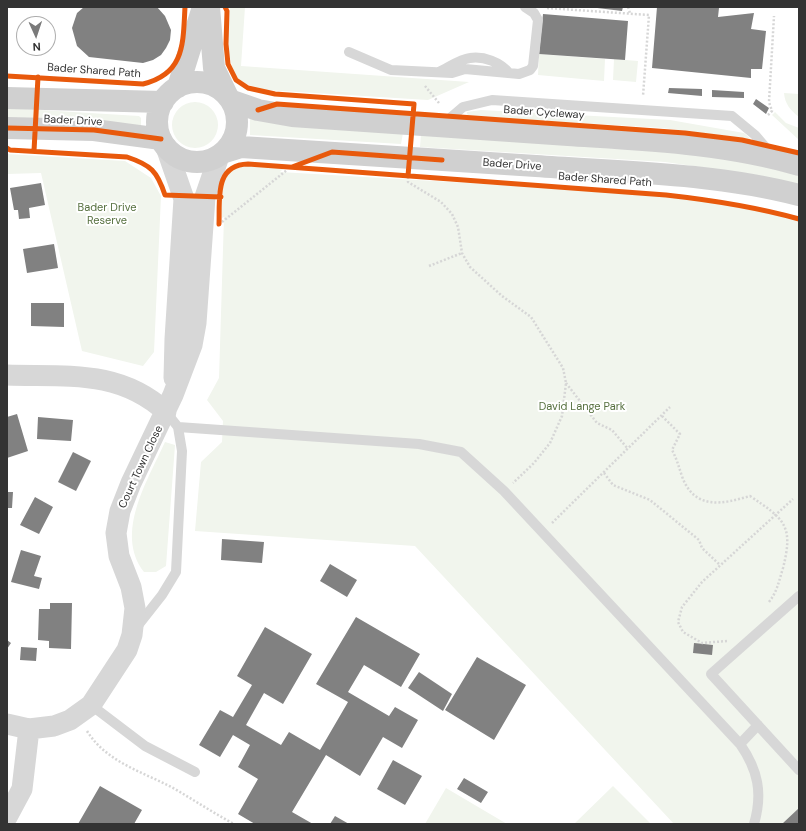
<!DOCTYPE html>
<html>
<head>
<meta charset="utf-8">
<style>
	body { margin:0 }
	#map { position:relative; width:806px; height:831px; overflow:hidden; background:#fff; font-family:"DM Sans",sans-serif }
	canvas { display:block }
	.frame { position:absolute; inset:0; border:8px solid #333; pointer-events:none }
	.north { position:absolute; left:16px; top:16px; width:40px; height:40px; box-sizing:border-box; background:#fff; border:1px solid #adadad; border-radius:50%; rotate:177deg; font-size:11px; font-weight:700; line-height:16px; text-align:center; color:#333 }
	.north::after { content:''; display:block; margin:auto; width:14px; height:18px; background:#7a7a7a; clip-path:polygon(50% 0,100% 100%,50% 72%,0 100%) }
</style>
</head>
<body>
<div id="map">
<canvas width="806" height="831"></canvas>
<div class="frame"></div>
<div class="north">N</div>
</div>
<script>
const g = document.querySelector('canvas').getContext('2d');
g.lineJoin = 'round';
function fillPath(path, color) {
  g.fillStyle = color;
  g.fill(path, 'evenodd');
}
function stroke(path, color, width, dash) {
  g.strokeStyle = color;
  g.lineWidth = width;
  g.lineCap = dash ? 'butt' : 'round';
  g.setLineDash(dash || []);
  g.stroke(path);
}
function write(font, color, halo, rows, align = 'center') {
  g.font = font + ' "DM Sans",sans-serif';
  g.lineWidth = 4;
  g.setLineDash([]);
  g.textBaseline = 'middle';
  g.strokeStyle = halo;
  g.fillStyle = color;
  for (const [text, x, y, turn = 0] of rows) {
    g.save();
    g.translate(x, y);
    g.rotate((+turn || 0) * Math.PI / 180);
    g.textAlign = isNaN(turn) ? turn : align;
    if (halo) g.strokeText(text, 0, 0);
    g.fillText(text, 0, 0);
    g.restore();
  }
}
fillPath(new Path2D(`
	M 230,7 L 245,7 L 241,66 L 469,82 L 428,100 L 266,90 L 249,85 L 237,80 C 225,51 228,37 230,7 Z
	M 539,54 L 605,59 L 604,81 L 538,75 Z
	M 614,59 L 638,61 L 636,82 L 613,80 Z
	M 784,93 L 799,94 L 799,117 C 790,110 785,104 784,93 Z
	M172 125a23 23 0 1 1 46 0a23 23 0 1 1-46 0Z
	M 7,108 L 139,116 L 141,118 L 141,127 L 7,119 Z
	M 481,110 L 670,120 L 744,133 L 751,139 L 662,128 L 469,116 L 467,114 L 467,112 Z
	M 775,112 L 786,123 L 799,128 L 799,140 L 772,115 Z
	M 250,118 L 403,133 L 401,144 L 250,135 Z
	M 421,134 L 657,150 L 738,160 L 799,173 L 799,186 L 728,171 L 665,162 L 420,147 Z
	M 7,154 L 125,161 L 151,178 L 161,196 L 154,352 L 143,366 L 82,351 L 41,173 L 7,174 Z
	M 248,166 L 284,168 L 280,172 L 622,192 L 750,206 L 799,221 L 799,824 L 674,824 L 415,546 L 195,531 L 201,462 L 222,442 L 223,421 L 207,400 L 219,378 L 224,217 L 222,218 C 220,205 222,186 226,173 L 235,168 Z
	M 165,442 L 175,445 L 166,566 L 156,572 L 144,572 C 114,533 148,480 165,442 Z
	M 613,786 L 651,824 L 574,824 Z
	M 446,788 L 507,824 L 425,824 Z`), '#f1f5ed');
fillPath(new Path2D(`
	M 84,7 L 157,7 L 165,16 L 171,30 L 170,40 L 166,48 L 161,55 L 153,60 L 143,63 L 89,57 L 77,46 L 72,28 L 77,13 Z
	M 589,7 L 623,7 L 622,11 Z
	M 657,7 L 719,8 L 718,17 L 754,13 L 751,29 L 766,31 L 762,69 L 751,69 L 751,78 L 652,68 Z
	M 543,14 L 628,21 L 625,60 L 539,54 Z
	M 669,88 L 702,89 L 702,96 L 668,93 Z
	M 712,90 L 744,92 L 744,98 L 712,97 Z
	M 756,99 L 769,108 L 766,114 L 753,104 Z
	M 41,183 L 45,205 L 29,208 L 30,218 L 19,219 L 18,210 L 14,210 L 10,188 Z
	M 54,244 L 58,268 L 27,273 L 23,249 Z
	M 31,303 L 64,303 L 64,327 L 31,326 Z
	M 17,414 L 28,451 L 7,458 L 7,417 Z
	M 38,417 L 73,420 L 71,441 L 37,439 Z
	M 73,452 L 91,461 L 76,491 L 58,482 Z
	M 7,492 L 13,492 L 12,508 L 7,508 Z
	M 35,497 L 53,507 L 39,534 L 20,525 Z
	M 222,539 L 264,542 L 262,563 L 221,560 Z
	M 21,550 L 41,556 L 34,576 L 42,578 L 39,589 L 11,582 Z
	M 330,564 L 357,580 L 347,597 L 320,581 Z
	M 50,603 L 72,603 L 71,649 L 49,648 L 49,641 L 38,640 L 39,609 L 50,609 Z
	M 356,617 L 420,654 L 401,687 L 364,665 L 348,692 L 389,716 L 395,707 L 418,720 L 402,748 L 383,737 L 360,776 L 326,755 L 292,812 L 313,824 L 255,824 L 238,814 L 258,779 L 238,767 L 250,745 L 233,735 L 220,757 L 199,745 L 220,710 L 233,717 L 252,685 L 237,676 L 265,627 L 312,654 L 283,704 L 264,693 L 246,725 L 281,745 L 289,732 L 320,750 L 348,702 L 316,684 Z
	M 7,640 L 11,643 L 7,649 Z
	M 694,643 L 713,645 L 712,655 L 693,653 Z
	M 21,647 L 37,648 L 36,661 L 20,660 Z
	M 477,657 L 526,685 L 494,740 L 445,710 Z
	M 419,672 L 452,694 L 443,711 L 408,688 Z
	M 393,760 L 422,776 L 405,805 L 377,789 Z
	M 464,778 L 488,792 L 481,803 L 457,789 Z
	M 100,786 L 142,810 L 134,824 L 78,824 Z
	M 799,808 L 799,824 L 782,824 Z
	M 335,816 L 349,824 L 330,824 Z`), '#818181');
stroke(new Path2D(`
	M 628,7 L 630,13
	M 547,8 L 649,15 L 643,96
	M 425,86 L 439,103
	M 768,115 L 772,111 L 769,102 L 774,16
	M 408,177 L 408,182 L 441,202 L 452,214 L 458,227 L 462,253 L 470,267 L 502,296 L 531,317 L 563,368 L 566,383 L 562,416 L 550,443 L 534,463 L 513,483
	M 222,222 L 287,170
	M 429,266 L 462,253
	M 566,383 L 597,423 L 612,430 L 628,449
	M 662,416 L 680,434 L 672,450 C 677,459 679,468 683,479 C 696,510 723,504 750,496 C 784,519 794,525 783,568 C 779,581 777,592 769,602
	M 604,473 L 613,485 L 650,500 L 699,540 L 702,548 L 720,565
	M 552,523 L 670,407
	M 727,641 L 702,643 L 683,632 L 678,622 L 682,607 L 702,582 L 793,499
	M 87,731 C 107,763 144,772 175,789 C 195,801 214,813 234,824`), '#d6d6d6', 2.5, [2, 2]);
stroke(new Path2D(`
	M 349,52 L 391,70 L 452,73 L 465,69 L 519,74 L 530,70 L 533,66 L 538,20 L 534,13 L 525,7
	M 439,72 C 448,68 460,59 470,58 C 484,56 500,62 509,73
	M 442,125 L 463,107 L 492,100 L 732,116 L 755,135 L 772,155
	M 178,427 L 419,444 L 461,452 L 504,491 L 740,744 C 758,770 763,793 754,824
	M 799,596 L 711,674 L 799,770
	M 136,628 L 162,595 L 176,572 L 182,451 L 178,427 L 166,412
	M 91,705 L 145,746 L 195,772
	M 740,744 L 758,725`), '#d7d7d7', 10);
stroke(new Path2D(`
	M 166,147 L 184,199 L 175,339 L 174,378
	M 7,375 C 66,377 119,369 166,412
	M 7,724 L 29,729 L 54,726 L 70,720 L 91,705 L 127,650 L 132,635 L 135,608 L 131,587 L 119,556 L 116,533 L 120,511 L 131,483 L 173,395 L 192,345 L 196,323 L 205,197 L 219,156
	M 7,817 L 22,789 L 29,729`), '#d7d7d7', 21);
stroke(new Path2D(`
	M 209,7 L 214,68 L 227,95
	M157 122a40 40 0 1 1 80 0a40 40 0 1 1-80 0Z
	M 178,87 L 203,7
	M 7,98 L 163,102
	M 232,101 L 258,110 L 292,116 C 384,123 476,129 568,135 C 644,140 725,143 799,165
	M 7,128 L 94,130 L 161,139
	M 225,152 L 241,147 C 339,153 437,160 536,166 C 623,172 714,173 799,195`), '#d0d0d0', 22);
stroke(new Path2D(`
	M 225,7 L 227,11 L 226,44 L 228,64 L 236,80 L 248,88 L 275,94 L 414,104 L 408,176
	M 7,76 L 143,84 C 185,74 183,43 185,7
	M 258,110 L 277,104 L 685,133 L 742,140 L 799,153
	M 7,128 L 94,130 L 161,139
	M 7,148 L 10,150 L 127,157 C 151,165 157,171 165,195 L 221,197
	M 34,151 L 38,77
	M 292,167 L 332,152 L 442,160
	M 219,224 C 220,199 214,165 248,164 L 666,195 C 711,200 756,207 799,219`), '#e8590c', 5);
write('11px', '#333', '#fff', [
	["Bader Shared Path",94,71,4],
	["Bader Cycleway",544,113,4],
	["Bader Drive",73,121,3],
	["Bader Drive",512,165,4],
	["Bader Shared Path",605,180,4],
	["Court Town Close",141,467,-65]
]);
write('11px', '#56703f', '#fff', [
	["Bader Drive",107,208],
	["Reserve",107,221],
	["David Lange Park",582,407]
]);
</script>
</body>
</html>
